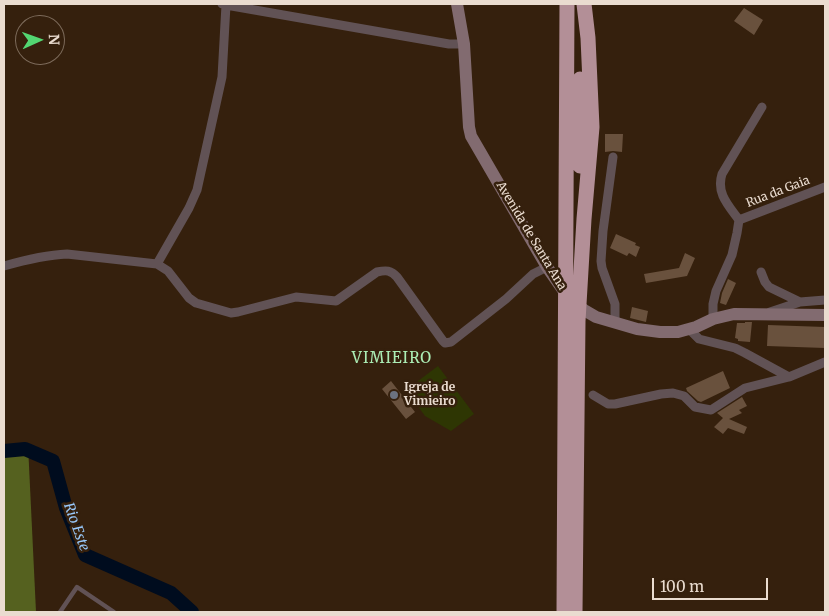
<!DOCTYPE html>
<html>
<head>
<meta charset="utf-8">
<style>
	body { margin:0 }
	#map { position:relative; width:829px; height:616px; overflow:hidden; background:#35200d; font-family:Merriweather,serif }
	canvas { display:block }
	.frame { position:absolute; inset:0; border:5px solid #eadcd0; pointer-events:none }
	.north { position:absolute; left:15px; top:15px; width:50px; height:50px; box-sizing:border-box; background:#35200d; border:1px solid #7d6b5b; border-radius:50%; rotate:88deg; font-size:14px; font-weight:700; line-height:20px; text-align:center; color:#eadcd0 }
	.north::after { content:''; display:block; margin:auto; width:18px; height:22px; background:#53d672; clip-path:polygon(50% 0,100% 100%,50% 72%,0 100%) }
	.scale { position:absolute; left:652px; top:578px; width:116px; height:22px; box-sizing:border-box; border:2px solid #eadcd0; border-top:0; padding-left:6px; font-size:15px; line-height:18px; white-space:nowrap; color:#eadcd0; -webkit-text-stroke:4px #35200d; paint-order:stroke }
</style>
</head>
<body>
<div id="map">
<canvas width="829" height="616"></canvas>
<div class="frame"></div>
<div class="north">N</div>
<div class="scale">100 m</div>
</div>
<script>
const g = document.querySelector('canvas').getContext('2d');
g.lineJoin = 'round';
function fillPath(path, color) {
  g.fillStyle = color;
  g.fill(path, 'evenodd');
}
function stroke(path, color, width, dash) {
  g.strokeStyle = color;
  g.lineWidth = width;
  g.lineCap = dash ? 'butt' : 'round';
  g.setLineDash(dash || []);
  g.stroke(path);
}
function write(font, color, halo, rows, align = 'center') {
  g.font = font + ' Merriweather,serif';
  g.lineWidth = 5;
  g.setLineDash([]);
  g.textBaseline = 'middle';
  g.strokeStyle = halo;
  g.fillStyle = color;
  for (const [text, x, y, turn = 0] of rows) {
    g.save();
    g.translate(x, y);
    g.rotate((+turn || 0) * Math.PI / 180);
    g.textAlign = isNaN(turn) ? turn : align;
    if (halo) g.strokeText(text, 0, 0);
    g.fillText(text, 0, 0);
    g.restore();
  }
}
fillPath(new Path2D(`
	M 438,366 L 474,414 L 451,431 L 425,416 L 406,390 Z`), '#2e3603');
fillPath(new Path2D(`
	M 4,444 L 28,445 L 36,612 L 4,612 Z`), '#55611f');
stroke(new Path2D(`
	M 4,451 L 25,449 L 53,461 L 66,508 L 85,555 L 171,593 L 192,612`), '#000c1e', 14);
fillPath(new Path2D(`
	M 744,8 L 763,20 L 754,35 L 734,21 Z
	M 605,134 L 623,134 L 622,152 L 613,151 L 605,152 Z
	M 616,234 L 636,243 L 635,245 L 640,247 L 636,257 L 629,253 L 627,256 L 610,248 Z
	M 685,253 L 695,258 L 687,276 L 646,283 L 644,274 L 679,268 Z
	M 728,279 L 736,283 L 726,305 L 720,303 L 722,293 Z
	M 632,307 L 648,311 L 646,322 L 630,318 Z
	M 745,322 L 752,322 L 750,342 L 738,341 L 738,339 L 735,338 L 737,323 L 745,323 Z
	M 768,325 L 825,327 L 825,348 L 767,346 Z
	M 723,371 L 730,388 L 701,402 L 698,401 L 687,391 L 686,388 Z
	M 391,381 L 415,412 L 406,419 L 382,389 Z
	M 742,397 L 747,406 L 739,410 L 742,413 L 729,419 L 747,427 L 744,434 L 728,428 L 723,434 L 714,427 L 723,418 L 717,413 Z`), '#69513d');
stroke(new Path2D(`
	M 60,612 L 77,587 L 114,612`), '#615255', 4.5);
stroke(new Path2D(`
	M 222,4 L 226,5 L 449,44 L 464,44
	M 613,157 L 603,231 L 601,261 L 602,268 L 615,304 L 615,323
	M 739,220 L 825,187
	M 157,264 L 189,208 L 197,190 L 222,77 L 226,5
	M 4,266 C 25,260 45,255 67,254 L 157,264 L 168,271 L 189,298 L 196,303 L 231,313 L 238,312 L 296,297 L 336,301 L 377,272 C 386,270 391,270 397,277 L 443,341 L 445,343 L 451,342 L 506,299 L 533,274 L 547,267
	M 761,272 L 765,282 L 769,287 L 800,302
	M 770,312 L 800,302 L 825,300
	M 713,319 L 713,304 L 716,291 L 732,255 L 737,233 L 739,220 C 728,205 716,193 722,174 L 762,107
	M 689,329 L 699,339 L 735,348 L 745,353 L 789,377
	M 593,395 L 608,404 L 615,404 L 661,394 L 673,393 L 684,396 L 695,407 L 711,410 L 745,388 L 789,377 L 825,362`), '#615255', 9);
stroke(new Path2D(`
	M 457,4 L 464,44 L 469,127 L 471,136 L 547,267 L 568,297 L 584,310 L 596,317 L 637,329 L 660,332 L 678,332 L 696,327 L 713,319 L 734,314 L 825,315`), '#826b70', 12);
stroke(new Path2D(`
	M 580,166 L 580,79
	M 564,612 L 567,4
	M 575,612 L 578,321 L 584,219 L 592,127 L 588,38 L 584,4`), '#b38f97', 15);
for (const [x, y, r, color] of [
	[394,395,5,"#6b7280"]
]) {
  const dot = new Path2D();
  dot.arc(x, y, r, 0, 2 * Math.PI);
  g.fillStyle = color;
  g.fill(dot);
  stroke(dot, '#35200d', 2);
}
write('12px', '#eadcd0', '#35200d', [
	["Rua da Gaia",778,192,-21],
	["Avenida de Santa Ana",531,236,59]
]);
write('bold 12px', '#eadcd0', '#35200d', [
	["Igreja de",404,388],
	["Vimieiro",404,402]
], 'left');
write('italic 14px', '#99c8fa', '#35200d', [
	["Rio Este",76,527,70]
]);
g.letterSpacing = '1px';
write('15px', '#acedb5', '#35200d', [
	["VIMIEIRO",392,359]
]);
g.letterSpacing = '0px';
</script>
</body>
</html>
